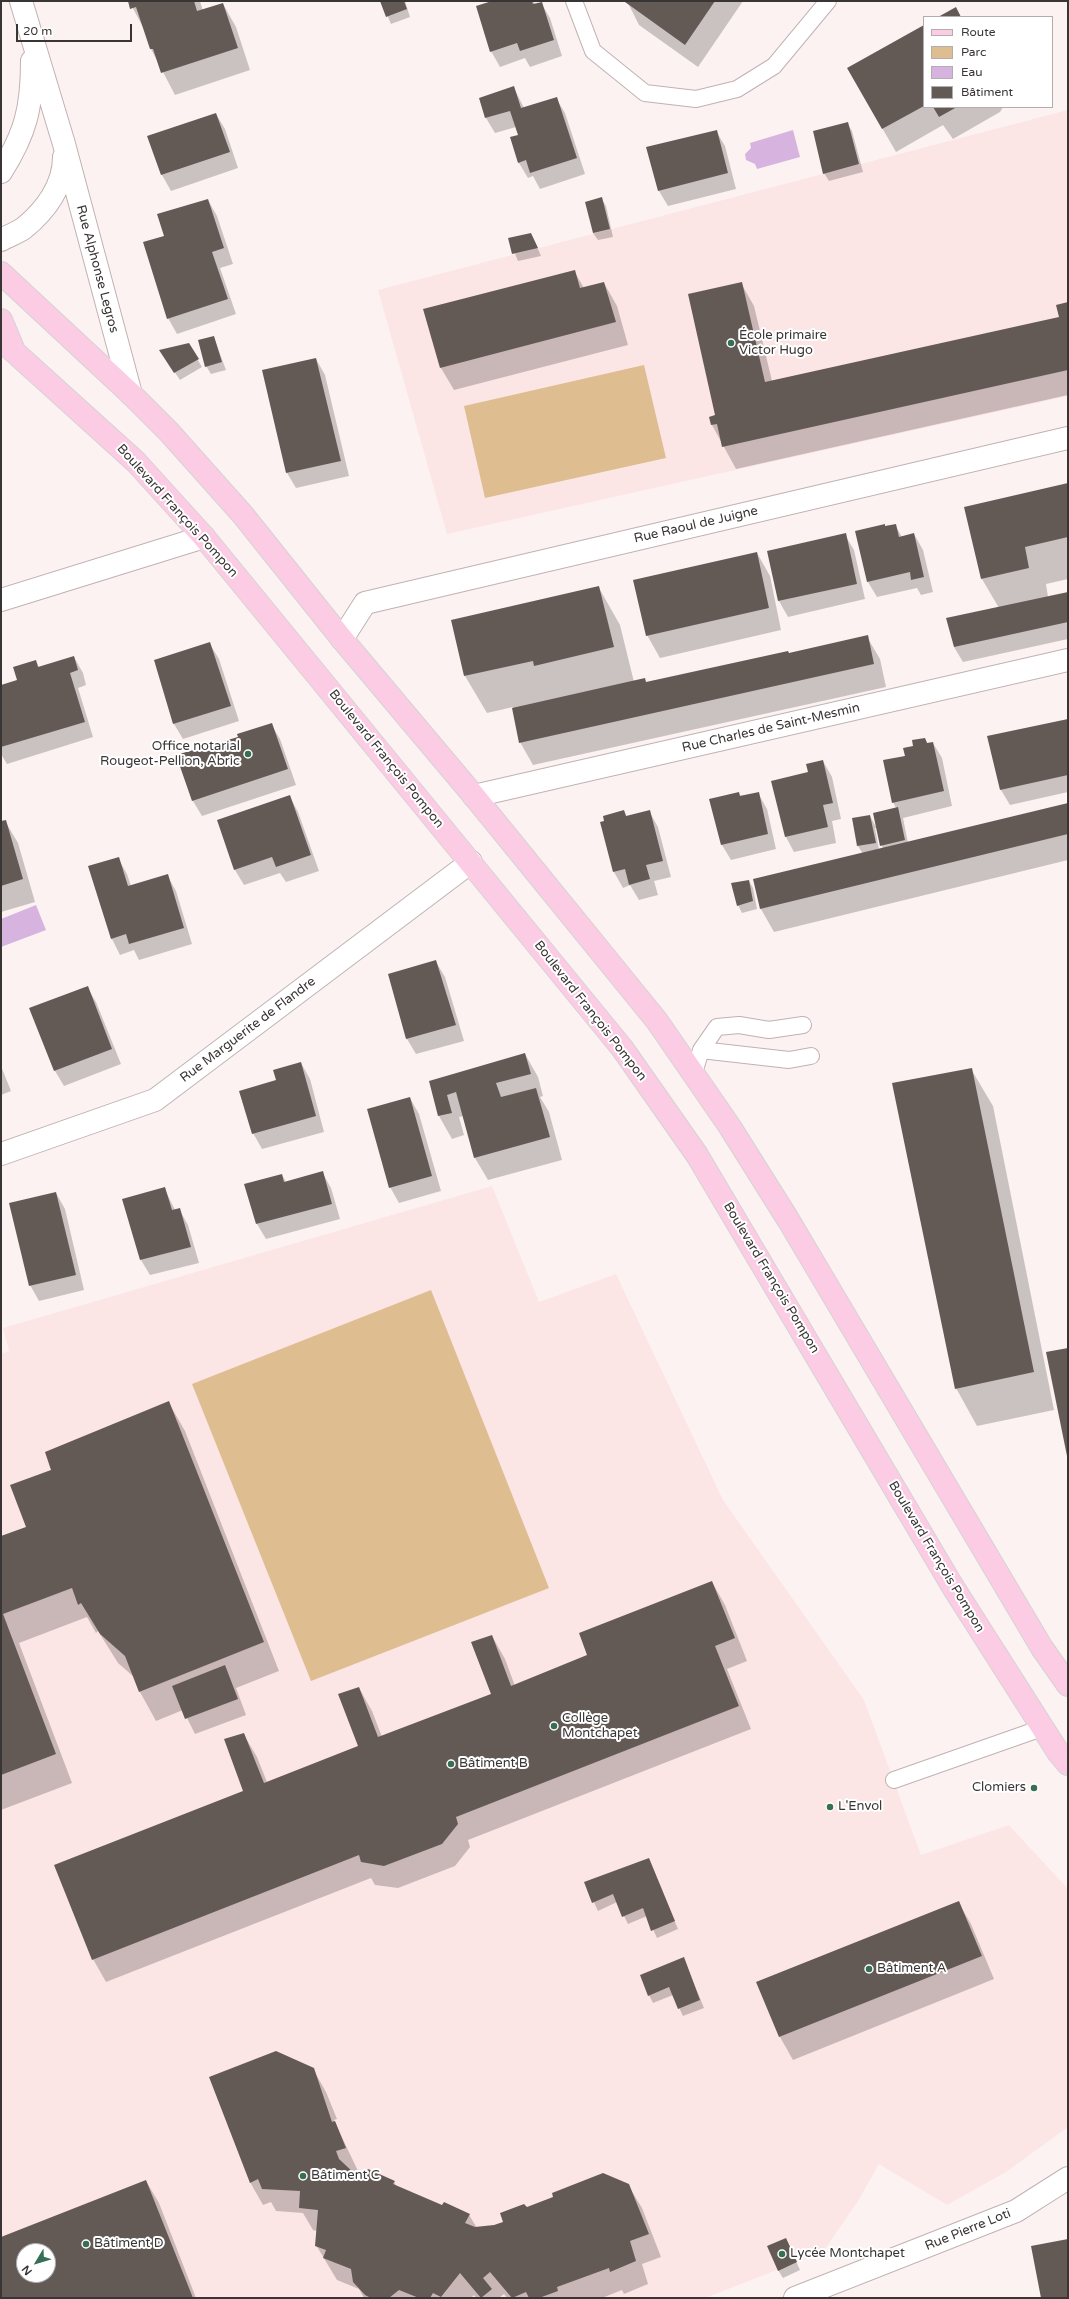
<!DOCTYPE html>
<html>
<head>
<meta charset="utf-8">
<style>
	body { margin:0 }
	#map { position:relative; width:1069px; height:2299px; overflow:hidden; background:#fdf2f2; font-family:"Varela Round",sans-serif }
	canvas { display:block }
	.frame { position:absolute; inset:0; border:2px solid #3a3535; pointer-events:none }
	.legend { position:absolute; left:923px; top:16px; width:130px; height:92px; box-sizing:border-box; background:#fff; border:1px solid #b0aeae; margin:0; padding:5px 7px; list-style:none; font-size:12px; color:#3a3535 }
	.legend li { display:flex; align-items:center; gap:8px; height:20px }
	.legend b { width:20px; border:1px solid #b0aeae }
	.north { position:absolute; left:16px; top:2243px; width:40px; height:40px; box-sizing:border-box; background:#fff; border:1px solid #b0aeae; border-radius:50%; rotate:232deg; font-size:11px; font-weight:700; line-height:16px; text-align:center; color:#3a3535 }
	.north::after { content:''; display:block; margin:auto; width:14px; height:18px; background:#366e56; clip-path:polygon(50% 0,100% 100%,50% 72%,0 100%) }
	.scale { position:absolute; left:16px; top:24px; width:116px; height:18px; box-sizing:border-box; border:2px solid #3a3535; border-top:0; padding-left:5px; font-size:12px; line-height:14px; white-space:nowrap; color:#3a3535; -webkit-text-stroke:3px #fff; paint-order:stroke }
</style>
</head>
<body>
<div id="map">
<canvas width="1069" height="2299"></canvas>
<div class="frame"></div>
<ul class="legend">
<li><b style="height:5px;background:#fccce4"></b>Route</li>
<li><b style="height:11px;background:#debe91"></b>Parc</li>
<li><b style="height:11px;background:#d6b4df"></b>Eau</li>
<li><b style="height:11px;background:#645a55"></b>Bâtiment</li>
</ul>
<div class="north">N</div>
<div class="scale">20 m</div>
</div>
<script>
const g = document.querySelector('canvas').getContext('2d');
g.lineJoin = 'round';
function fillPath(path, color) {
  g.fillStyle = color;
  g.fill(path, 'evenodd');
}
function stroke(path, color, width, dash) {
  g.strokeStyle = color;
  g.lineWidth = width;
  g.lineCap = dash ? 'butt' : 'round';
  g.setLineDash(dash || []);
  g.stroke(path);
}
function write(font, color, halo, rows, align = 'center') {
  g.font = font + ' "Varela Round",sans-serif';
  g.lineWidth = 4;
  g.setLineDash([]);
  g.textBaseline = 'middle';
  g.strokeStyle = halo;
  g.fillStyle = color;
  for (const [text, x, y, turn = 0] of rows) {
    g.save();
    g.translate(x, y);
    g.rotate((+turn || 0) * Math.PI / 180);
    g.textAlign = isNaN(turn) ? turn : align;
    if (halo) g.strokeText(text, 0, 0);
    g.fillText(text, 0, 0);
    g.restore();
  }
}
fillPath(new Path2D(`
	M 1068,110 L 1068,396 L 447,534 L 378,290 Z
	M 492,1186 L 539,1302 L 616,1274 L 723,1500 L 864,1700 L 921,1855 L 1009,1825 L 1068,1889 L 1068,2127 L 1006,2172 L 947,2205 L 879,2164 L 858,2201 L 823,2252 L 705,2298 L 1,2298 L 1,1354 L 9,1351 L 3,1328 ZM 24,2251 L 48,2251 L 48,2275 L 24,2275 Z`), '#fce5e5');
fillPath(new Path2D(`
	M 644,365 L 666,458 L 485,498 L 464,406 Z
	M 431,1290 L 549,1588 L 311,1681 L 192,1384 Z`), '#debe91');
fillPath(new Path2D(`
	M 793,130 L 800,157 L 757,169 L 755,164 L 746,160 L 745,154 L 751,148 L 750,143 Z
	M 36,905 L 46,930 L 1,947 L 1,919 Z`), '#d6b4df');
fillPath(new Path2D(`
	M 129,1 L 200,1 L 203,11 L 223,4 L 236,27 L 250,70 L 175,95 L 151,49 L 145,31 Z
	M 381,1 L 405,1 L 410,17 L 391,24 Z
	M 495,1 L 533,1 L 536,5 L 541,3 L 550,18 L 562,56 L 530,67 L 525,58 L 500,67 L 491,51 Z
	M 627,1 L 743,1 L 698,67 L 639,25 Z
	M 924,26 L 924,107 L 1003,107 L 1000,112 L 953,139 L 943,125 L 896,152 L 848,69 Z
	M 514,88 L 524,108 L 556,98 L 565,113 L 585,174 L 540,189 L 533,176 L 528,178 L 519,163 L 519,135 L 516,127 L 495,133 L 486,118 Z
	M 216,114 L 225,129 L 238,168 L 171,191 L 162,175 L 148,137 Z
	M 847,123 L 852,131 L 863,172 L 829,181 L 824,173 Z
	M 716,131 L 725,146 L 736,189 L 668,206 L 659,191 Z
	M 601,198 L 606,206 L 613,237 L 598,240 L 593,233 Z
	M 208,200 L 217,216 L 233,264 L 220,268 L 236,314 L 177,334 L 168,318 L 166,237 Z
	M 509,239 L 535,242 L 541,256 L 518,261 Z
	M 574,271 L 584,288 L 604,283 L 617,306 L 628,345 L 454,390 L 441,368 Z
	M 741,283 L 754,306 L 772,381 L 1060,318 L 1068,303 L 1068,395 L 736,469 L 712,425 L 710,417 L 717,415 Z
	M 214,338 L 226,370 L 211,374 L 206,366 Z
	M 188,344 L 202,367 L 180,380 L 165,358 Z
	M 316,359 L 325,375 L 349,476 L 296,488 L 287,473 Z
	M 1068,484 L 1068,579 L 1046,584 L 1048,597 L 1068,593 L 1068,639 L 963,662 L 954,647 L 999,608 L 982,579 Z
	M 895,525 L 902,537 L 914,534 L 923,550 L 933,592 L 921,595 L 917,588 L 877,597 L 868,582 L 886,527 Z
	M 845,535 L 854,550 L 865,599 L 788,617 L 779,601 L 768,551 Z
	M 757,553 L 770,576 L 781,630 L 660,658 L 647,635 Z
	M 599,588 L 620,625 L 634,682 L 647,683 L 867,637 L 880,659 L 886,687 L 533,765 L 520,742 L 513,707 L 487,713 L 465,676 Z
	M 210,644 L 219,659 L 239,721 L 183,739 L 174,724 Z
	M 74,657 L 83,673 L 86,685 L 78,688 L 93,737 L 7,764 L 1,754 L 1,686 L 18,681 L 36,661 L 39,667 Z
	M 1068,720 L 1068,792 L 1010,805 L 1001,790 Z
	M 271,724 L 280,739 L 296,785 L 202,816 L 193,801 L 177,756 L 239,737 Z
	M 925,739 L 928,744 L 933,743 L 942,758 L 952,806 L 903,818 L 908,843 L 1068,804 L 1068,860 L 774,932 L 761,909 L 754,880 L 863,854 L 858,846 L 853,819 L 870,816 L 876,827 L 896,808 L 893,802 L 906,756 L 914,746 ZM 875,828 L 877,828 L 883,849 L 879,850 Z
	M 823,761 L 832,777 L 841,819 L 832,821 L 836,843 L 794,852 L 786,837 L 809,773 Z
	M 758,793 L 767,809 L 776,849 L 731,860 L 722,845 L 710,800 Z
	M 290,797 L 298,812 L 319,871 L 286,882 L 280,873 L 244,885 L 235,870 L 218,821 Z
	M 624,811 L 627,817 L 649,811 L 658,827 L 671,877 L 654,881 L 658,895 L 639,900 L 630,885 L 623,888 L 614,872 L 601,823 Z
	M 5,821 L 18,843 L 35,902 L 1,912 L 1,822 Z
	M 118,858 L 127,874 L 131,886 L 167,875 L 176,891 L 192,944 L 139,960 L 134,950 L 120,955 L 112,939 L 89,866 Z
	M 749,881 L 753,888 L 757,909 L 742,913 L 738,905 Z
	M 436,962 L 445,977 L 464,1041 L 416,1054 L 407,1039 L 389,974 Z
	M 87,987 L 96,1002 L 121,1064 L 64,1086 L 55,1071 L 30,1009 Z
	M 525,1054 L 538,1077 L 543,1096 L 540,1097 L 549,1112 L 562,1160 L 488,1180 L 475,1158 L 464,1116 L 459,1117 L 464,1135 L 452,1139 L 439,1116 L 430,1082 Z
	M 301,1063 L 310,1079 L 324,1132 L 262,1149 L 253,1133 L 277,1081 Z
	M 1,1066 L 11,1091 L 1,1095 Z
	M 971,1069 L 993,1106 L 1054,1410 L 977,1426 L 956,1388 Z
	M 410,1098 L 419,1114 L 441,1191 L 399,1203 L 390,1187 Z
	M 322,1172 L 331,1188 L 340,1219 L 266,1239 L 257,1224 L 246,1185 L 282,1175 L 286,1182 Z
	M 164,1188 L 175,1210 L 179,1209 L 188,1225 L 199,1263 L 150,1275 L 141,1260 L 123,1200 Z
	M 56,1193 L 65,1209 L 84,1290 L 39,1301 L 30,1285 Z
	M 169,1403 L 185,1431 L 279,1671 L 236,1688 L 246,1715 L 195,1734 L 183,1710 L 156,1721 L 140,1692 L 134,1677 L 118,1663 L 98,1631 L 96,1633 L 87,1617 L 19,1643 L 72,1783 L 1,1810 L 1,1537 L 27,1527 L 53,1470 Z
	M 712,1582 L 725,1605 L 747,1661 L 727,1669 L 751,1729 L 468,1840 L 470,1847 L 455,1866 L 398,1888 L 375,1885 L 371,1878 L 106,1982 L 93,1959 L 244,1791 L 244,1735 L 257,1757 L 267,1782 L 359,1746 L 359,1688 L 372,1711 L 382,1737 L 492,1694 L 492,1636 L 505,1659 L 515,1686 L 589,1656 Z
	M 648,1859 L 678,1929 L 657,1938 L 647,1916 L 628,1924 L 617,1902 L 598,1911 L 585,1883 Z
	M 958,1902 L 971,1924 L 994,1979 L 793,2060 L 780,2037 L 757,1982 Z
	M 684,1959 L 704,2008 L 683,2016 L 673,1995 L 653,2003 L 649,1995 Z
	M 313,2069 L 326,2092 L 337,2119 L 334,2120 L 338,2129 L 358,2171 L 352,2173 L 364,2179 L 394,2182 L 397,2187 L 443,2207 L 469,2215 L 477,2228 L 494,2226 L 504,2222 L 526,2208 L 628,2185 L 642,2208 L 661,2257 L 642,2264 L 648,2284 L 624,2294 L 622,2290 L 602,2298 L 507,2298 L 504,2294 L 499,2298 L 476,2298 L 474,2295 L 471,2298 L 364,2298 L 359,2289 L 337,2280 L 316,2245 L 317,2231 L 313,2230 L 303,2213 L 276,2211 L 271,2202 L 263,2205 L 250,2182 Z
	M 146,2181 L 159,2203 L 196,2298 L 1,2298 L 1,2238 ZM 24,2251 L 48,2251 L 48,2275 L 24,2275 Z
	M 786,2239 L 800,2270 L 783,2278 L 778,2270 Z`), '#0003');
fillPath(new Path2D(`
	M 128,1 L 194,1 L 197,11 L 223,3 L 238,48 L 161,73 L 153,49 L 150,49 L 136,7 L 130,9 Z
	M 380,1 L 404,1 L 407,9 L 386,17 Z
	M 492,1 L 532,1 L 533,4 L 542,2 L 554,40 L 520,51 L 517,43 L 490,52 L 476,6 Z
	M 626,1 L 715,1 L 685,45 L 625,2 Z
	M 956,7 L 961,17 L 938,17 Z
	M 924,25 L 924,106 L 882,129 L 847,68 Z
	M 514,86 L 521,108 L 557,97 L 577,158 L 530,173 L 526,160 L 518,163 L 510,137 L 518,135 L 510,111 L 485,118 L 479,98 Z
	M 933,107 L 957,107 L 939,117 Z
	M 216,113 L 230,152 L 161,175 L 147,136 Z
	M 848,122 L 859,164 L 823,174 L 813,131 Z
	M 717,130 L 728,173 L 658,191 L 646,147 Z
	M 602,197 L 610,229 L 593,233 L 585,202 Z
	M 208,199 L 224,248 L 212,252 L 228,299 L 167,319 L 143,242 L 164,236 L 157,214 Z
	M 531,233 L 538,248 L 512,254 L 508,238 Z
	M 575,270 L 580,288 L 604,282 L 616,322 L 440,368 L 423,309 Z
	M 742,282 L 765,382 L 1059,317 L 1056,305 L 1068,302 L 1068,370 L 722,447 L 717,424 L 711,425 L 709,417 L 715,415 L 688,294 Z
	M 214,336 L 222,362 L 205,367 L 198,340 Z
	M 189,343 L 199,359 L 174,373 L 159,350 Z
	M 316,358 L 341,461 L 286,473 L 262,370 Z
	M 1068,483 L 1068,537 L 1025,547 L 1029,568 L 981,579 L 964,507 Z
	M 885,524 L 885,526 L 896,524 L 899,537 L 914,533 L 924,577 L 911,580 L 910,572 L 867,582 L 855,531 Z
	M 846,533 L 857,584 L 778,601 L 767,551 Z
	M 757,552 L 769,608 L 646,636 L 633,580 Z
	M 599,586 L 614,647 L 534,666 L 533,661 L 464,676 L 451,620 Z
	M 1068,592 L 1068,622 L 954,647 L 946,618 Z
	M 868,635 L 874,664 L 519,743 L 512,708 L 645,678 L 646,682 L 788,651 L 789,653 Z
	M 210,642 L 231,706 L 173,724 L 154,660 Z
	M 74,656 L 78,670 L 70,673 L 85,722 L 1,747 L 1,685 L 17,680 L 13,667 L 36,660 L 38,667 Z
	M 1068,719 L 1068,775 L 1000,790 L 987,736 Z
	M 272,723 L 288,769 L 192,801 L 176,755 L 238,737 L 237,734 Z
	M 925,738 L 927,743 L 933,742 L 944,791 L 892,803 L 883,760 L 905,756 L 903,748 L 913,746 L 912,740 Z
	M 823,760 L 833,803 L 823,805 L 828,827 L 785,837 L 771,781 L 808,772 L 806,764 Z
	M 739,792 L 740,796 L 759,792 L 768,834 L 721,845 L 709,799 Z
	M 290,795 L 311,855 L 276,867 L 272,857 L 234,870 L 217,820 Z
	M 1068,803 L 1068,834 L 760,909 L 753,879 Z
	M 898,807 L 905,840 L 880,846 L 873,813 Z
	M 624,810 L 626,816 L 650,810 L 663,861 L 646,865 L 650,879 L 629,885 L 625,869 L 613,872 L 600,822 L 604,821 L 603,816 Z
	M 870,815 L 876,843 L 857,846 L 852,818 Z
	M 6,820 L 23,879 L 1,886 L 1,821 Z
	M 119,857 L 128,886 L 168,874 L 184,928 L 129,944 L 126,934 L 111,939 L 88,866 Z
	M 749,880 L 753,901 L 737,906 L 731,883 Z
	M 436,960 L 456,1025 L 406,1039 L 388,974 Z
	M 88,986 L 112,1049 L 54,1071 L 29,1008 Z
	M 525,1053 L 531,1074 L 496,1083 L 501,1097 L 536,1088 L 550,1137 L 474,1158 L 456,1092 L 447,1095 L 452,1113 L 438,1116 L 429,1081 Z
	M 301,1062 L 316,1116 L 252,1134 L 239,1091 L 276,1080 L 273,1070 Z
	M 972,1068 L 1034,1372 L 955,1389 L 892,1083 Z
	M 410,1097 L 432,1176 L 389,1188 L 367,1109 Z
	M 323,1171 L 332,1204 L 256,1224 L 244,1184 L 282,1174 L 284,1182 Z
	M 165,1187 L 172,1210 L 180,1208 L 191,1247 L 140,1260 L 122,1199 Z
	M 56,1192 L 76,1275 L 29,1286 L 9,1203 Z
	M 1068,1348 L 1068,1456 L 1067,1456 L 1046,1352 Z
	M 169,1401 L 264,1642 L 139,1692 L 125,1656 L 100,1634 L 81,1603 L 78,1605 L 72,1588 L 3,1614 L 56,1754 L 1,1775 L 1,1536 L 26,1527 L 10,1485 L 51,1470 L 45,1452 Z
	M 712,1581 L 735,1638 L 715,1646 L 739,1706 L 456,1817 L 458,1824 L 442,1844 L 384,1866 L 361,1862 L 359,1855 L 92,1960 L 54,1865 L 243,1791 L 224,1739 L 244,1733 L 264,1783 L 358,1746 L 338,1694 L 359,1687 L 378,1737 L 491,1694 L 471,1642 L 492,1635 L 511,1686 L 587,1655 L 579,1633 Z
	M 225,1665 L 238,1699 L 185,1719 L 172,1686 Z
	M 649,1858 L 675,1921 L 651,1931 L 643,1908 L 622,1917 L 613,1894 L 592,1903 L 584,1882 Z
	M 959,1901 L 982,1956 L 779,2037 L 756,1982 Z
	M 684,1957 L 700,2000 L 678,2009 L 669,1987 L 648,1996 L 640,1975 Z
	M 276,2051 L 314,2068 L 332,2122 L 335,2121 L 346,2148 L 336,2151 L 339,2159 L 355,2174 L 363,2178 L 368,2169 L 395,2181 L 393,2184 L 442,2205 L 444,2202 L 470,2214 L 465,2223 L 475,2227 L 494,2225 L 503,2222 L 500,2213 L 524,2204 L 527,2207 L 553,2197 L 552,2193 L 603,2173 L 629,2184 L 649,2234 L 630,2241 L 636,2261 L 610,2272 L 609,2268 L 557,2287 L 558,2291 L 539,2298 L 529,2298 L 526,2292 L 512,2298 L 490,2272 L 483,2278 L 492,2289 L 481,2298 L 460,2273 L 441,2297 L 433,2293 L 430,2298 L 419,2298 L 399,2290 L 389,2298 L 371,2298 L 365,2295 L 353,2282 L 351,2269 L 323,2258 L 326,2250 L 315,2246 L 318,2210 L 299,2208 L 300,2191 L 262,2189 L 258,2179 L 250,2183 L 209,2077 Z
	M 146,2180 L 193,2298 L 1,2298 L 1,2237 ZM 24,2251 L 48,2251 L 48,2275 L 24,2275 Z
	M 786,2238 L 797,2262 L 778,2271 L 767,2246 Z
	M 1068,2239 L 1068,2298 L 1041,2298 L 1031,2246 Z`), '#645a55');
const lane = new Path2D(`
	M 574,1 L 593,51 L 645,93 L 696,99 L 737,89 L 774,66 L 828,1
	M 701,1050 L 717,1027 L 739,1025 L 769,1030 L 803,1025
	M 694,1073 L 701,1050 L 789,1060 L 811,1056
	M 894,1780 L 1042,1728`);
const street = new Path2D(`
	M 1,600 L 204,537
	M 342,639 L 365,603 L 1068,438
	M 474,796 L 1068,660
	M 1,1154 L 155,1100 L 471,862
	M 795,2298 L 1016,2211 L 1068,2178`);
const secondary = new Path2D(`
	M 21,1 L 64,144 L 131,394
	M 1,172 C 26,133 32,107 32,61
	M 1,240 C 8,236 17,233 24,228 C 45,211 64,186 64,157`);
const primary = new Path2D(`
	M 1,273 L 131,394 L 169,432 L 243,515 L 342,639 L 474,796 L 657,1021 L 730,1127 L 789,1221 L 1042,1648 L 1068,1685
	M 1,320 L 14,351
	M 1,340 L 136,462 L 204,537 L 622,1048 L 697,1155 L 953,1587 L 1058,1752 L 1068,1764`);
stroke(lane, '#c0b2b3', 18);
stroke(street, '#c0b2b3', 24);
stroke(secondary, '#c0b2b3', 24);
stroke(primary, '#d4d3d3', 24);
stroke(lane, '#fff', 16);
stroke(street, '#fff', 22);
stroke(secondary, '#fff', 22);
stroke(primary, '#fccce4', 22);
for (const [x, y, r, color] of [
	[731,343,4,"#366e56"],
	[248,754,4,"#366e56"],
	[554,1726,4,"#366e56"],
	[451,1764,4,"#366e56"],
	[1034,1788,4,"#366e56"],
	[830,1807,4,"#366e56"],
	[869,1969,4,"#366e56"],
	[303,2176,4,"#366e56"],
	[86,2244,4,"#366e56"],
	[782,2254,4,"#366e56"]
]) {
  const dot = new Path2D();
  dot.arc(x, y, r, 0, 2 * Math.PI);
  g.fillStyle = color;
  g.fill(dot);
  stroke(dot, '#fff', 1.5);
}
write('13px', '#3a3535', '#fff', [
	["Rue Alphonse Legros",97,269,75],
	["Boulevard François Pompon",177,511,48],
	["Rue Raoul de Juigne",696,525,-13],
	["Rue Charles de Saint-Mesmin",771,728,-13],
	["Boulevard François Pompon",386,759,51],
	["Boulevard François Pompon",590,1011,52],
	["Rue Marguerite de Flandre",248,1030,-37],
	["Boulevard François Pompon",771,1278,59],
	["Boulevard François Pompon",936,1557,59],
	["Rue Pierre Loti",968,2230,-22]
]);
write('13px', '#3a3535', '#fff', [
	["École primaire",739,336],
	["Victor Hugo",739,351],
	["Office notarial",240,747,"right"],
	["Rougeot-Pellion, Abric",240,762,"right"],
	["Collège",562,1719],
	["Montchapet",562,1734],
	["Bâtiment B",459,1764],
	["Clomiers",1026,1788,"right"],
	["L'Envol",838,1807],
	["Bâtiment A",877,1969],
	["Bâtiment C",311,2176],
	["Bâtiment D",94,2244],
	["Lycée Montchapet",790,2254]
], 'left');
</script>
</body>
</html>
